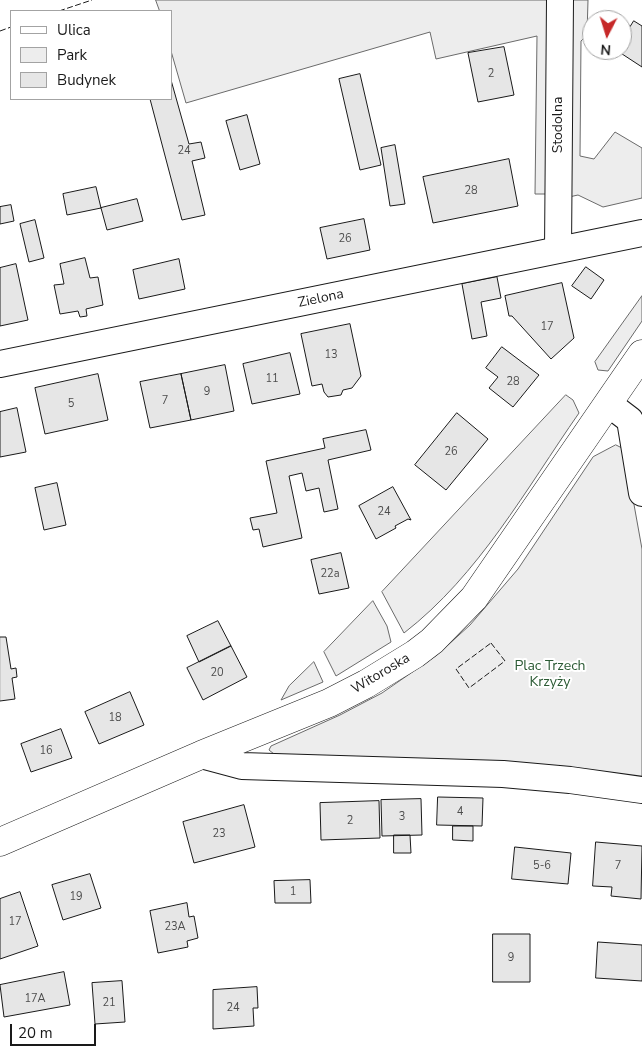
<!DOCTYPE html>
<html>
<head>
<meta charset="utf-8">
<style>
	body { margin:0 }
	#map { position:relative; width:642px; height:1057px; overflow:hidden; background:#fff; font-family:"Nunito Sans",sans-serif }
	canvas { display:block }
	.legend { position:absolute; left:10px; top:10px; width:162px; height:90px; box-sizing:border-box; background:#fff; border:1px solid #a3a3a3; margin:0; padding:6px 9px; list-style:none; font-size:15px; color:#1a1a1a }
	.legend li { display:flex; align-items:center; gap:10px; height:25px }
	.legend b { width:25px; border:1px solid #a3a3a3 }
	.north { position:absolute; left:582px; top:10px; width:50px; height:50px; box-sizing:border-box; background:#fff; border:1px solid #a3a3a3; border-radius:50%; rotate:185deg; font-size:14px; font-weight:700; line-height:20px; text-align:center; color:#1a1a1a }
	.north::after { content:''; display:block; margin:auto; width:18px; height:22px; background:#c62828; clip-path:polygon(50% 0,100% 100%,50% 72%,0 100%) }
	.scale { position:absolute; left:10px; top:1024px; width:86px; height:22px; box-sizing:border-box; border:2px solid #1a1a1a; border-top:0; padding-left:6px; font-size:15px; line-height:18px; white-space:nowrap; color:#1a1a1a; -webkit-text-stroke:4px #fff; paint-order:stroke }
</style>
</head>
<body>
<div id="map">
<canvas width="642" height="1057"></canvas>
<ul class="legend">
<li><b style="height:6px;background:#fff"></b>Ulica</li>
<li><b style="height:14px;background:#ededed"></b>Park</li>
<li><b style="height:14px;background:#e6e6e6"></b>Budynek</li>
</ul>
<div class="north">N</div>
<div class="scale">20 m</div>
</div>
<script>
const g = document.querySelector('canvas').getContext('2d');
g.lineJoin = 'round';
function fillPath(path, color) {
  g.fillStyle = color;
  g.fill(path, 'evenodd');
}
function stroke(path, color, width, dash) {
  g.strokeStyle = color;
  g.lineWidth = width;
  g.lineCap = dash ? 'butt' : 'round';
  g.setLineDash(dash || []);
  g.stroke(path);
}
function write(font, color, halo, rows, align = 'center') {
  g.font = font + ' "Nunito Sans",sans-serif';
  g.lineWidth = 4;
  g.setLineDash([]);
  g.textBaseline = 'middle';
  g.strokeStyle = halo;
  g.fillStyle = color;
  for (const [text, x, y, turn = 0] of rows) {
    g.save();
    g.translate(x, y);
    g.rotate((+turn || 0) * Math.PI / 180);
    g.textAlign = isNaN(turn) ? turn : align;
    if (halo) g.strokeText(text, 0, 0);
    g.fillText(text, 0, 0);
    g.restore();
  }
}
const green = new Path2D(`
	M 156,0 L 550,0 L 546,194 L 535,194 L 537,36 L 436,59 L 430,32 L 186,103 L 171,51 L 171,11 L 160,11 Z
	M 573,0 L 588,0 L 587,35 L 581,41 L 580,156 L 594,159 L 615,132 L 642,148 L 642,198 L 603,207 L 578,195 L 569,197 Z
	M 642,296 L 642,321 L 608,371 L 598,370 L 595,362 Z
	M 566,395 L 573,400 L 579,413 C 526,489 479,575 404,633 L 382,592 Z
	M 616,445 L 624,449 L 642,549 L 642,778 L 274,754 L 269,750 L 271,746 L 340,715 L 382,693 L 437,655 L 470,625 L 518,569 L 593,457 Z
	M 373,601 L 387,626 L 391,642 L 336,676 L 324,652 Z
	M 314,662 L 323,682 L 281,700 L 289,686 Z`);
fillPath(green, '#ededed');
stroke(green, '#6a6a6a', 1);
const building = new Path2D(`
	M 634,21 L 642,26 L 642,67 L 616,50 L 622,50 L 622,40 Z
	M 504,47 L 514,95 L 478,102 L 468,53 Z
	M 360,74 L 381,165 L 360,170 L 339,79 Z
	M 171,80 L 189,144 L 201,142 L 205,158 L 192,161 L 205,215 L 182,220 L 150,99 L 171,99 Z
	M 247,115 L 260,164 L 240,170 L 226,121 Z
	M 395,145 L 405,204 L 390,206 L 381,148 Z
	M 509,159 L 518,206 L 433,223 L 423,177 Z
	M 96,187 L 101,208 L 67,215 L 63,194 Z
	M 137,199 L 143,221 L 107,230 L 101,208 Z
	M 11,205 L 14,221 L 0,224 L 0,207 Z
	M 364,219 L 370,250 L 327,259 L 320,228 Z
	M 35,220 L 44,258 L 29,262 L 20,224 Z
	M 85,258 L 90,278 L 98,277 L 103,305 L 86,309 L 87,316 L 80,317 L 78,311 L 60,314 L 54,285 L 64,284 L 60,264 Z
	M 179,259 L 185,289 L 139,299 L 133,270 Z
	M 16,264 L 28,320 L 0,326 L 0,268 Z
	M 586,267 L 604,280 L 591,299 L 572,286 Z
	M 497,277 L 501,298 L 481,302 L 487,336 L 472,339 L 462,284 Z
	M 562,283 L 574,338 L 551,359 L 512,316 L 509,316 L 505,296 Z
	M 350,324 L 361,376 L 352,388 L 343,390 L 341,395 L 328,397 L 324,392 L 322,384 L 312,386 L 301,334 Z
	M 502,347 L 539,375 L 513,407 L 489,388 L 498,377 L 486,368 Z
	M 290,353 L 300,394 L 252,404 L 243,364 Z
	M 225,365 L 234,411 L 191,420 L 181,374 Z
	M 98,374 L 108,420 L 45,434 L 35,388 Z
	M 181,374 L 191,420 L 150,428 L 140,382 Z
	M 17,408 L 26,452 L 0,457 L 0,412 Z
	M 457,413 L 488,439 L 446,490 L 415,465 Z
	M 366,430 L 371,450 L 328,460 L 338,509 L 324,512 L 319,488 L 306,491 L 302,473 L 289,476 L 302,538 L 263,547 L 259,529 L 253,530 L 250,518 L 277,513 L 266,461 L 325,448 L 323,439 Z
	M 57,483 L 66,525 L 44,530 L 35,488 Z
	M 393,487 L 411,520 L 408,519 L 395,526 L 396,528 L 376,539 L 359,506 Z
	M 341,553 L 349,588 L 319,594 L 311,560 Z
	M 218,621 L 231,646 L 199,662 L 187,636 Z
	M 0,637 L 6,637 L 11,669 L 16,668 L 17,677 L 12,678 L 15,699 L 0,701 Z
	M 231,646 L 247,677 L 203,700 L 187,668 Z
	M 130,692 L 144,725 L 99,744 L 85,712 Z
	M 61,729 L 72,758 L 31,772 L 21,744 Z
	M 438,797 L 483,798 L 482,826 L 437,825 Z
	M 421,799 L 422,835 L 382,836 L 381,800 Z
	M 379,801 L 380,838 L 321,840 L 320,803 Z
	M 244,805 L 255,847 L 194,863 L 183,822 Z
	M 453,826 L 473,826 L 473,841 L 453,840 Z
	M 394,835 L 410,835 L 411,853 L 394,853 Z
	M 596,842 L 642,846 L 641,899 L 611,896 L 612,887 L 593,886 Z
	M 515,847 L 571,853 L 568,884 L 512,879 Z
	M 90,874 L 101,908 L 63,920 L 52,885 Z
	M 310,880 L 311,903 L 275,903 L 274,881 Z
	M 20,892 L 38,946 L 0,959 L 0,899 Z
	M 187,903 L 189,917 L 194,916 L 198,938 L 187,941 L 188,947 L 158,953 L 150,911 Z
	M 493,934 L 530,934 L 530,982 L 493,982 Z
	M 598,942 L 642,945 L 642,981 L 596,978 Z
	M 64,972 L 70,1005 L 4,1017 L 0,985 Z
	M 122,981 L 125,1022 L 95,1024 L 92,983 Z
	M 257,987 L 258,1008 L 253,1008 L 254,1026 L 213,1029 L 213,990 Z`);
fillPath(building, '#e6e6e6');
stroke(building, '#1a1a1a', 1);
const minor = new Path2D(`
	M 558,250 L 560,0
	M 0,364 L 642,233
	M 609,404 L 630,420 L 642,493
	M 201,755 L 242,766 L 503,774 L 570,780 L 642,790`);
const secondary = new Path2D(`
	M 0,842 L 201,755 L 329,703 L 366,684 L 415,654 L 432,641 L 474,598 L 642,354`);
stroke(minor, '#1a1a1a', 28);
stroke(secondary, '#1a1a1a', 29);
stroke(minor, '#fff', 26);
stroke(secondary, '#fff', 28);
stroke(new Path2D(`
	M 59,11 L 92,0
	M 0,31 L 11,27
	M 491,643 L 505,661 L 469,688 L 456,669 Z`), '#1a1a1a', 1, [6, 2.5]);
write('11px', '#4d4d4d', null, [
	["2",491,74],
	["24",184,151],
	["28",471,191],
	["26",345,239],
	["17",547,327],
	["13",331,355],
	["11",272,379],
	["28",513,382],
	["9",207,392],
	["7",165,401],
	["5",71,404],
	["26",451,452],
	["24",384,512],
	["22a",330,574],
	["20",217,673],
	["18",115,718],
	["16",46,751],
	["4",460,812],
	["3",402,817],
	["2",350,821],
	["23",219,834],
	["5-6",542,866],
	["7",618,866],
	["1",293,892],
	["19",76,897],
	["17",15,922],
	["23A",175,927],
	["9",511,958],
	["17A",35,999],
	["21",109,1003],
	["24",233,1008]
]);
write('14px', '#1a1a1a', '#fff', [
	["Stodolna",559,125,-90],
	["Zielona",321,299,-12],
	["Witoroska",381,674,-31]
]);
write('14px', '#2b5a34', '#fff', [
	["Plac Trzech",550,667],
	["Krzyży",550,683]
]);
</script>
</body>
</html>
